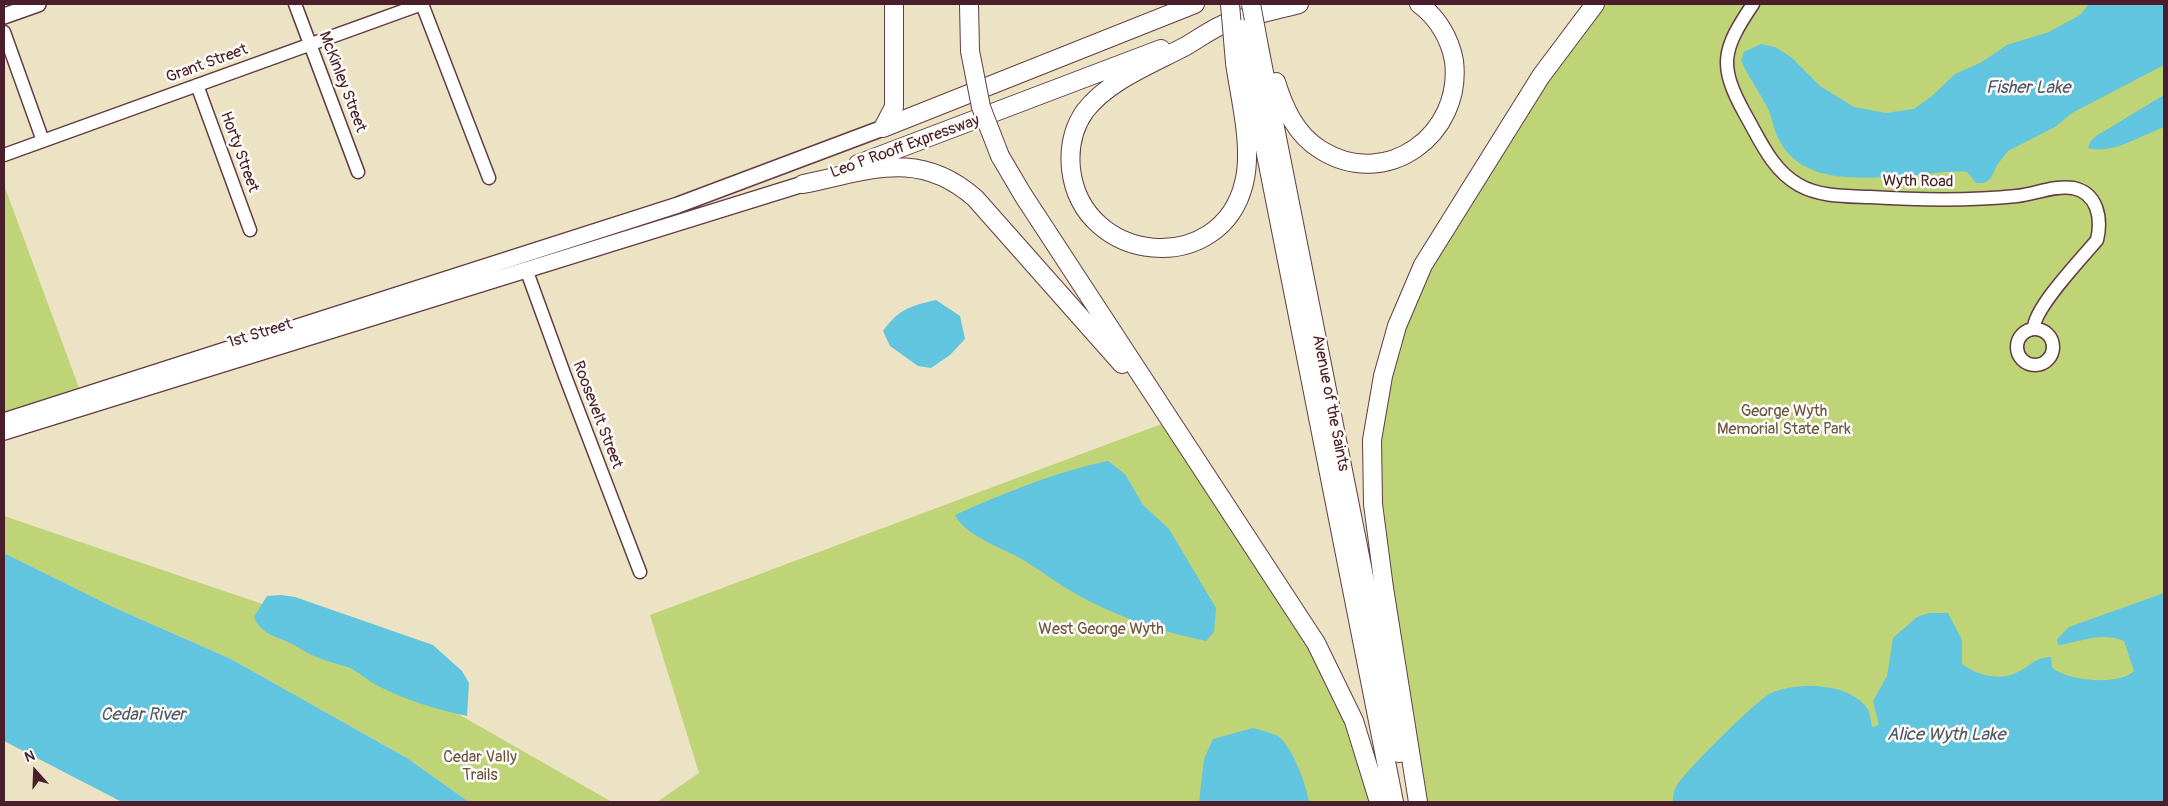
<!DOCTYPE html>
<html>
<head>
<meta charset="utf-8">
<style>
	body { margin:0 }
	#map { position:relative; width:2168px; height:806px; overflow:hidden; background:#ece3c4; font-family:Pangolin,sans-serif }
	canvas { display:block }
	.frame { position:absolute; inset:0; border:5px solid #4a1f2b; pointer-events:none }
	.north { position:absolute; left:10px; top:746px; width:50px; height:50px; -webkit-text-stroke:4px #fdfcf7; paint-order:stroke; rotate:340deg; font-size:14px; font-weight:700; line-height:20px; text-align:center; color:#4a1f2b }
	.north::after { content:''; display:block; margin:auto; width:18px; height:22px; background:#4a1f2b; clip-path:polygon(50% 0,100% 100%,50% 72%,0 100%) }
</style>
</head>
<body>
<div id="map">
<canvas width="2168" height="806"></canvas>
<div class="frame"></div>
<div class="north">N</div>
</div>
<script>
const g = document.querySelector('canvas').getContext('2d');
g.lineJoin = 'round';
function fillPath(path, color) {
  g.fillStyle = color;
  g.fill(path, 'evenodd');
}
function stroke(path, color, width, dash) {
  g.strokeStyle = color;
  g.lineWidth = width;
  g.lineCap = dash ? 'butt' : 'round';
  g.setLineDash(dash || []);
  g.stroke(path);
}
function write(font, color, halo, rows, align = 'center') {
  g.font = font + ' Pangolin,sans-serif';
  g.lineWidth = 5;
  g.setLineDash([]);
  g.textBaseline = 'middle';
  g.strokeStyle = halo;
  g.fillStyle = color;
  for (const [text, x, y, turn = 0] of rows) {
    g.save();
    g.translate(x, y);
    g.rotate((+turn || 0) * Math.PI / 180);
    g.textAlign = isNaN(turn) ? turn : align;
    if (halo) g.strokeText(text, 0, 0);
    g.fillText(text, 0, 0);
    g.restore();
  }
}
fillPath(new Path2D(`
	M 1606,4 L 2164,4 L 2164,802 L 1425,802 C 1417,739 1407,676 1397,613 C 1390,571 1380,527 1380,485 C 1380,431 1388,373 1406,322 C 1423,274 1455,230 1482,186 C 1521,124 1558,59 1606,4 Z
	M 4,185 L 82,396 L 4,419 Z
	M 1167,422 L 1342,692 L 1378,802 L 657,802 L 699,773 L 650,615 Z
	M 4,516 L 271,607 L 612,802 L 469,802 L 407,758 L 231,659 L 113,607 L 4,553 Z`), '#bfd377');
fillPath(new Path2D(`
	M 2089,4 L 2164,4 L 2164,65 L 2072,113 L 2055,127 L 2008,151 L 1997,165 L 1991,178 L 1984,183 L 1976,183 L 1967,172 C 1947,170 1926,175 1906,176 C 1860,178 1800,186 1777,136 C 1773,126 1772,116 1767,107 C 1759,91 1748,77 1741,60 L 1744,52 L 1761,44 L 1775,47 L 1791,57 L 1820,86 L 1854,107 L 1886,113 L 1914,109 L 1932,96 L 1955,74 L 1982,62 L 2007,45 L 2049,32 L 2080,15 Z
	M 2164,95 L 2164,127 C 2142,135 2112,155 2088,148 L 2090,142 L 2096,136 Z
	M 936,300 L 960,316 L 965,339 L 950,355 L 931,368 L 918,366 L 890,346 L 883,331 C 899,309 910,306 936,300 Z
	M 1108,461 L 1125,474 L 1143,505 L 1169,529 L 1216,608 L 1214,632 L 1206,641 C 1161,632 1117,617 1076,594 C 1056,583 1038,568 1018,557 C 999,547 965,535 955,515 C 1004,493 1055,472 1108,461 Z
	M 4,553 L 113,607 L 231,659 L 407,758 L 469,802 L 122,802 L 4,741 Z
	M 2164,593 L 2164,802 L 1673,802 C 1673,797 1673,792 1676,787 C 1681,775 1759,698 1771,693 C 1797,682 1848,682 1867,708 C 1870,713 1871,721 1872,727 L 1879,725 L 1873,701 L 1887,676 L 1893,638 L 1917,617 L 1929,613 L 1948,613 L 1962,640 L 1962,664 C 1979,676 2001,682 2020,671 C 2034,663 2035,658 2051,657 L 2052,667 C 2065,681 2120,686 2134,671 L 2124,641 C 2101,631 2081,642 2058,645 L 2057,639 L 2069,627 Z
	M 281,595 L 295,597 L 433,645 L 462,671 L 469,683 L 467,716 C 434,709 406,700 376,685 C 367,680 359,672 350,668 C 339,664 325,661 314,656 C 304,652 296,645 286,641 C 273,636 260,632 254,617 L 267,596 Z
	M 1253,728 C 1260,730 1269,732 1276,735 C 1291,742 1307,786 1309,802 L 1199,802 L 1204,759 L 1213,739 Z`), '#61c5df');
const minor = new Path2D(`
	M 295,4 L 358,172
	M 422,4 L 489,178
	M 1753,4 C 1722,50 1718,65 1745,114 C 1760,140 1772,170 1799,185 C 1820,197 1847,196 1870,197 C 1919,200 1968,201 2017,196 C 2035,194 2055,185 2073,188 C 2098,193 2102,219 2097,240 C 2082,258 2034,308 2034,328
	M 4,32 L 43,141
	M 197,85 L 250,230
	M 4,155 L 422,4
	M 526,269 L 565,376 L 640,572
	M2017 347a18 18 0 1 1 36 0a18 18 0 1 1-36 0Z`);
const major = new Path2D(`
	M 4,16 L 38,4
	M 4,421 L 678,205 L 883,128
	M 4,432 L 803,184`);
const highway = new Path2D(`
	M 969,4 L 970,51
	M 1260,52 L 1399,753
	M 1247,58 L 1394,802
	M 1235,63 C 1240,99 1253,147 1244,183 C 1221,278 1082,265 1071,169 C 1069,149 1073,128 1085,111 C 1109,80 1152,64 1186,46 C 1200,38 1214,27 1229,22 C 1252,15 1276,10 1299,4
	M 1276,82 C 1284,108 1296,135 1321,150 C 1387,191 1463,134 1454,61 C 1450,38 1437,17 1419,4
	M 883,128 L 1195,4
	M 883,128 L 894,107 L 894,4
	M 1000,156 L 1023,195 L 1316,643 L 1354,721 L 1379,802
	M 858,164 L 1161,49
	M 803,184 C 869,171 918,148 975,198 L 1122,364
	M 1418,802 L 1384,588 L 1373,504 L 1372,440 L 1383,376 L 1397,326 L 1423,265 L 1541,76 L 1595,4`);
stroke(minor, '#623c42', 15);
stroke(major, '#623c42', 18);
stroke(highway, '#623c42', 20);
stroke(minor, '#fff', 12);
stroke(major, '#fff', 15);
stroke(highway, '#fff', 18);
const highwayBridge = new Path2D(`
	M 1230,4 L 1235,63
	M 1251,4 L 1260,52
	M 1242,29 L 1247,58
	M 970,51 L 981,107 L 1000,156`);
stroke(highwayBridge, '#623c42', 20, []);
stroke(highwayBridge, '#fff', 18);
write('16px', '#4a1f2b', '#fdfcf7', [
	["Grant Street",207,64,-20],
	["McKinley Street",342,82,69],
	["Leo P Rooff Expressway",905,147,-20],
	["Horty Street",239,152,70],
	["Wyth Road",1918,182,1],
	["1st Street",260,334,-17],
	["Avenue of the Saints",1330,403,79],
	["Roosevelt Street",597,415,69]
]);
write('16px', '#6d5542', '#fdfcf7', [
	["George Wyth",1784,412],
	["Memorial State Park",1784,430],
	["West George Wyth",1101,630],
	["Cedar Vally",480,758],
	["Trails",480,776]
]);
write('italic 18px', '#52596a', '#fdfcf7', [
	["Fisher Lake",2028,88],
	["Cedar River",143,715],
	["Alice Wyth Lake",1946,735]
]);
</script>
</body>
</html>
